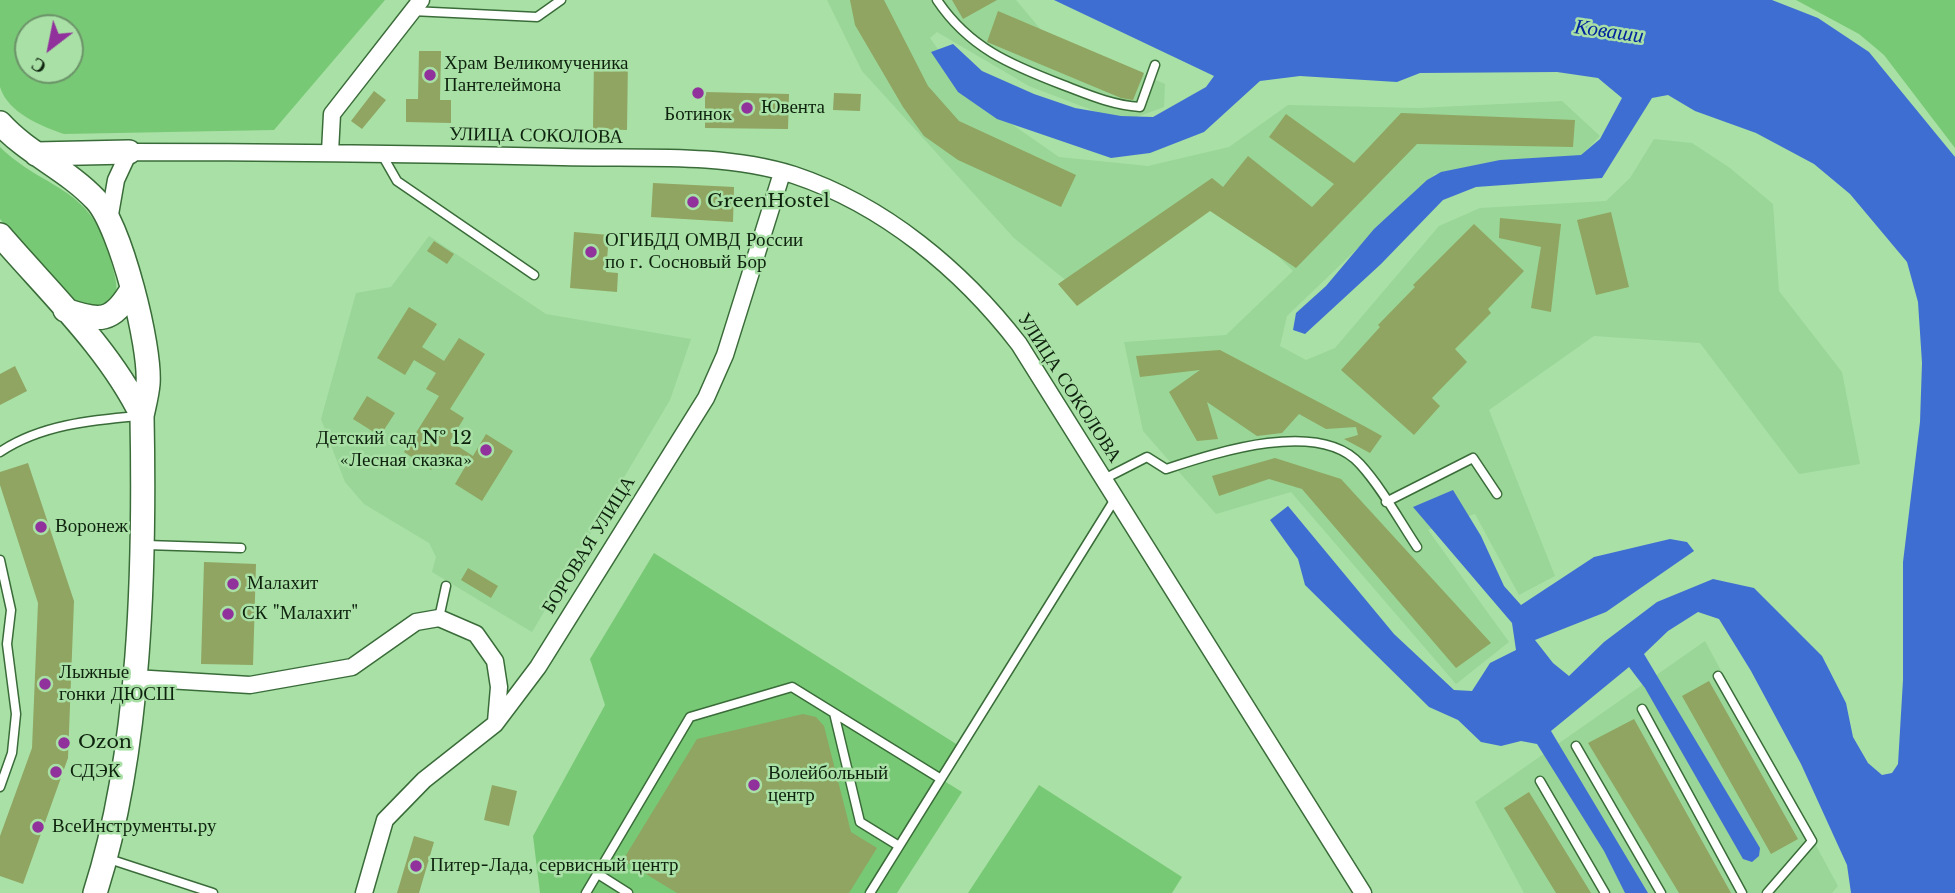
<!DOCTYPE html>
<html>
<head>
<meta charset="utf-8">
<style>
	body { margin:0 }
	#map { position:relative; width:1955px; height:893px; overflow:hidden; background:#a9e0a6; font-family:"Libre Baskerville",serif }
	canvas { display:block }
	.north { position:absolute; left:14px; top:14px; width:70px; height:70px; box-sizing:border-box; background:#a9e0a6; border:2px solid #6b9469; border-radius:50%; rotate:212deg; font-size:19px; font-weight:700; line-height:28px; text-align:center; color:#0e230e }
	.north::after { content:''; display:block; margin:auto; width:24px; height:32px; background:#91329c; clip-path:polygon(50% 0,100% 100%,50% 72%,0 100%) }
</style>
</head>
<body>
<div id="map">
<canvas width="1955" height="893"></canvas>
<div class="north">С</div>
</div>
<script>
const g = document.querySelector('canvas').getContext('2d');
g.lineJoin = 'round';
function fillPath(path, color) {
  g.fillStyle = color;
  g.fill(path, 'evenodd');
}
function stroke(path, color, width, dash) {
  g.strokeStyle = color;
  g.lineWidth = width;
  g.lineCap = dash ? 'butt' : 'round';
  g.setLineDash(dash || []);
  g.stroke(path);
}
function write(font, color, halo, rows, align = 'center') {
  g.font = font + ' "Libre Baskerville",serif';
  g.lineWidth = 5;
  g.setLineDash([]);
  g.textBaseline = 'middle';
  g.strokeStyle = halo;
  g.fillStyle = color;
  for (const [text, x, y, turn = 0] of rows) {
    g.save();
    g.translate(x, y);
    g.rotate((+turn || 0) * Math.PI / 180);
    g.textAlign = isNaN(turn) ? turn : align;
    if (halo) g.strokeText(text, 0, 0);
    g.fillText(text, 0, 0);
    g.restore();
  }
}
fillPath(new Path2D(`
	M 827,0 L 1016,0 L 1042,31 L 1165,84 L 1164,107 L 1123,122 L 1029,86 L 937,32 L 930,38 L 971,96 L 1059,157 L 1148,166 L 1229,147 L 1288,105 L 1419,108 L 1562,101 L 1600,136 L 1573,164 L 1435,174 L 1287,316 L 1280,346 L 1306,360 L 1335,348 L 1439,226 L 1480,208 L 1606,201 L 1630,178 L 1654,139 L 1692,143 L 1730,168 L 1773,204 L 1779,291 L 1842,372 L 1860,464 L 1799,474 L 1700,343 L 1594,336 L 1489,410 L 1555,576 L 1519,595 L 1475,514 L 1428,530 L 1509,642 L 1456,684 L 1291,492 L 1216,514 L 1143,431 L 1124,342 L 1226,335 L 1293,271 L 1219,198 L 1080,292 L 1014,238 L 862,71 Z
	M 429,236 L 546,314 L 691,339 L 670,400 L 532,632 L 432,572 L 436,557 L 429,543 L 364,504 L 345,482 L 321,419 L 356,293 L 391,287 Z
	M 1705,641 L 1838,886 L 1832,893 L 1524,893 L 1475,802 Z`), '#9ad697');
fillPath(new Path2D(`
	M 0,0 L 385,0 L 274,130 L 64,134 C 41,126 8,113 0,87 C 0,73 0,18 0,0 ZM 28,28 L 70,28 L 70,70 L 28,70 Z
	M 1796,0 L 1955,0 L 1955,148 L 1884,55 L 1859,34 Z
	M 0,147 C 44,190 90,185 109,255 C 113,269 118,282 116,297 L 99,308 L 78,303 L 66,296 L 0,219 Z
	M 654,553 L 961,747 L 941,779 L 962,792 L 897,893 L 540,893 L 533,836 L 605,705 L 590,659 Z
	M 1039,785 L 1182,877 L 1172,893 L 968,893 Z`), '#78c975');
fillPath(new Path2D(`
	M 1054,0 L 1772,0 L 1818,18 L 1869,52 L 1955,157 L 1955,893 L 1851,893 L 1847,865 L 1801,764 L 1751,671 L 1719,619 L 1698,612 L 1668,631 L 1644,654 L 1760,848 L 1759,856 L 1752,862 L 1743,859 L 1645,688 L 1629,667 L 1551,731 L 1648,893 L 1625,893 L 1604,851 L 1537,744 L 1521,741 L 1501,746 L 1481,742 L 1458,720 L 1429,707 L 1305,585 L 1298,559 L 1270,520 L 1288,506 L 1394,634 L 1454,690 L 1472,691 L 1490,663 L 1516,650 L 1512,623 L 1413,507 L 1453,490 L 1481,536 L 1504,586 L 1521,605 L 1594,557 L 1670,539 L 1687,542 L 1694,551 L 1606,612 L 1535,640 L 1553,663 L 1569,676 L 1604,642 L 1657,602 L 1713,579 L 1754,588 L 1822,656 L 1846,703 L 1853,737 L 1868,763 L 1882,775 L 1892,773 L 1898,764 L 1903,680 L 1903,562 L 1920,422 L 1922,363 L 1918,302 L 1907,262 L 1850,194 L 1814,164 L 1756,133 L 1695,111 L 1668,95 L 1652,98 L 1602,178 L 1476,187 L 1443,200 L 1381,264 L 1305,334 L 1293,330 L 1296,313 L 1326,286 L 1374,229 L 1427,180 L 1441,172 L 1500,160 L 1581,155 L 1600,139 L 1622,98 L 1598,78 L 1557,72 L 1420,73 L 1397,82 L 1300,76 L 1260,81 L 1204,132 L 1150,153 L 1111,158 L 997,119 L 958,92 L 931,52 L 953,44 L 982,71 L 1034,94 L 1075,108 L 1121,116 L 1153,117 L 1206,87 L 1214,76 Z`), '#3f6ed3');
fillPath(new Path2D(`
	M 850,0 L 884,0 L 928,86 L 959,121 L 1076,175 L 1061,207 L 958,160 L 924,136 L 903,107 L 855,25 Z
	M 952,0 L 997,0 L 963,19 Z
	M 998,11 L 1144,73 L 1133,100 L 1121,98 L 987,42 Z
	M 419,51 L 441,51 L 440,100 L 451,100 L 451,123 L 406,122 L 406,99 L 418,99 Z
	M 594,58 L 628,59 L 627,130 L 593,129 Z
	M 374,91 L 386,100 L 362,129 L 351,121 Z
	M 705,92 L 789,94 L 788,129 L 705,128 Z
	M 834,93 L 861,94 L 860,111 L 833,110 Z
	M 1401,113 L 1575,120 L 1573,147 L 1417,144 L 1296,268 L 1210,211 L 1077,306 L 1058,284 L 1212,178 L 1223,187 L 1248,156 L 1312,207 L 1334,184 L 1269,137 L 1286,114 L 1354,163 Z
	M 653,183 L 734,187 L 733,222 L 651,217 Z
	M 1611,212 L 1629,287 L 1596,295 L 1577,220 Z
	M 1500,218 L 1561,224 L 1551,312 L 1531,308 L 1541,247 L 1499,238 Z
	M 1474,224 L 1524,271 L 1488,309 L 1491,313 L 1455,349 L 1467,362 L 1432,398 L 1440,406 L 1414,435 L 1341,370 L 1380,327 L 1378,325 L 1415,287 L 1413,285 Z
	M 574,232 L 609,235 L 606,272 L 618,273 L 617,292 L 570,288 Z
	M 434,241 L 454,254 L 447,264 L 427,251 Z
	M 409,307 L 437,324 L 422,347 L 444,361 L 459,338 L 485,354 L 450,409 L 464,418 L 450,441 L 473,456 L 486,434 L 513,451 L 482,501 L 455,484 L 465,467 L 442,453 L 431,470 L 404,452 L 439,396 L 426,389 L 436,373 L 414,360 L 405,375 L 377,358 Z
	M 1220,350 L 1364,426 L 1382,436 L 1370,453 L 1344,439 L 1358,435 L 1356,427 L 1326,429 L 1299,414 L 1282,433 L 1257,436 L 1207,402 L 1218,439 L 1197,441 L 1169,392 L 1200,370 L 1140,377 L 1136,356 Z
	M 15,366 L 27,391 L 0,405 L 0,374 Z
	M 367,396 L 395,413 L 380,436 L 353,419 Z
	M 1275,458 L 1341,479 L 1491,643 L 1456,668 L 1302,489 L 1269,479 L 1219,496 L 1212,476 Z
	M 28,463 L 74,601 L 68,758 L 23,884 L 0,876 L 0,836 L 32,748 L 38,603 L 0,485 L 0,472 Z
	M 204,562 L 256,564 L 253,665 L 201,664 Z
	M 468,568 L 498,586 L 491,598 L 461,580 Z
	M 1709,681 L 1798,839 L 1771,854 L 1682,696 Z
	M 803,714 L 816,717 L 824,726 L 851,832 L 877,848 L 849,893 L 677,893 L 623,860 L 697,739 Z
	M 1634,719 L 1731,893 L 1679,893 L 1588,743 Z
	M 492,785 L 517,791 L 509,826 L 484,820 Z
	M 1529,792 L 1591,893 L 1556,893 L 1504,808 Z
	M 414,836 L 434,842 L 419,893 L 397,893 Z`), '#8fa561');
const service = new Path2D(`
	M 937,0 C 969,48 1011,65 1063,85 C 1089,95 1112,105 1140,107 L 1155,65
	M 412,11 L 537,17 L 561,0
	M 381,153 L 397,181 L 534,275
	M 0,452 C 40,425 91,420 139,416
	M 1104,479 L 1147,457 L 1166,469 C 1215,453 1319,418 1360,464 C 1382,488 1399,520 1417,547
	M 1386,502 L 1473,458 L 1497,494
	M 146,545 L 241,548
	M 0,560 L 11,610 L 7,644 L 16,714 L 12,753 L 0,787
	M 439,618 L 446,586
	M 1718,676 L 1812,841 L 1767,893
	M 1642,709 L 1742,893
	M 834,713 L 860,822 L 899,846
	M 1576,746 L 1661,893
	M 1540,781 L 1605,893
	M 106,858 L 213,893
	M 598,874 L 628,893
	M 586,893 L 690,717 L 792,687 L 941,779
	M 870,893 L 1115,499`);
const minor = new Path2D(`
	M 330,152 L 332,114 L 421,0
	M 109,220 L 116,180 L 129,152 C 273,152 418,154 562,157 C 637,159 721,152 794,175 C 884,205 962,270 1019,344 L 1363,893
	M 134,678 L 250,685 L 352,667 L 416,622 L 439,618 L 476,634 L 495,661 L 499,687 L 496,722
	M 364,893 L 385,820 L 424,780 L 495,724 L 538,667 L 706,398 L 725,355 L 782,173`);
const secondary = new Path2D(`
	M 0,123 C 28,154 67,169 96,200 C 121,227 151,347 148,384 C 147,395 144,406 142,416 C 145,566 141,750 95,893
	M 36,154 L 129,152
	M 0,235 C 49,292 109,348 142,416
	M 65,310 C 100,322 112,323 132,289`);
stroke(service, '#3a6c39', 11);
stroke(minor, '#3a6c39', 19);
stroke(secondary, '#3a6c39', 26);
stroke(service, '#fff', 8);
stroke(minor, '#fff', 16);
stroke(secondary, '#fff', 23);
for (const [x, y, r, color] of [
	[430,75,7,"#91329c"],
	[698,93,7,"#91329c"],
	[747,108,7,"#91329c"],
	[693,202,7,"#91329c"],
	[591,252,7,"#91329c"],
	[486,450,7,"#91329c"],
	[41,527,7,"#91329c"],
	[233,584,7,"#91329c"],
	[228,614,7,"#91329c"],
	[45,684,7,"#91329c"],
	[64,743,7,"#91329c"],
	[56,772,7,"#91329c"],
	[754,785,7,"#91329c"],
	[38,827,7,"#91329c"],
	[416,866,7,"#91329c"]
]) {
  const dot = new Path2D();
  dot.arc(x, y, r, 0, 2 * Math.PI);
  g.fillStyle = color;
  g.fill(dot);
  stroke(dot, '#a9e0a6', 2.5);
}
write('19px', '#0e230e', '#a9e0a6', [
	["Храм Великомученика",444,64],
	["Пантелеймона",444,86],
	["Ювента",761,108],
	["Ботинок",698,115,"center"],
	["GreenHostel",707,202],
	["ОГИБДД ОМВД России",605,241],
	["по г. Сосновый Бор",605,263],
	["Детский сад № 12",472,439,"right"],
	["«Лесная сказка»",472,461,"right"],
	["Воронеж",55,527],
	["Малахит",247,584],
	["СК \"Малахит\"",242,614],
	["Лыжные",59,673],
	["гонки ДЮСШ",59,695],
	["Ozon",78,743],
	["СДЭК",70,772],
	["Волейбольный",768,774],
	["центр",768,796],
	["ВсеИнструменты.ру",52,827],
	["Питер-Лада, сервисный центр",430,866]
], 'left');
write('19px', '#0e230e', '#a9e0a6', [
	["УЛИЦА СОКОЛОВА",536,136,1],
	["УЛИЦА СОКОЛОВА",1069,388,57],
	["БОРОВАЯ УЛИЦА",589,545,-58]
]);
write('italic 21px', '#00249c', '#a9e0a6', [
	["Коваши",1609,32,8]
]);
</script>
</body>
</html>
